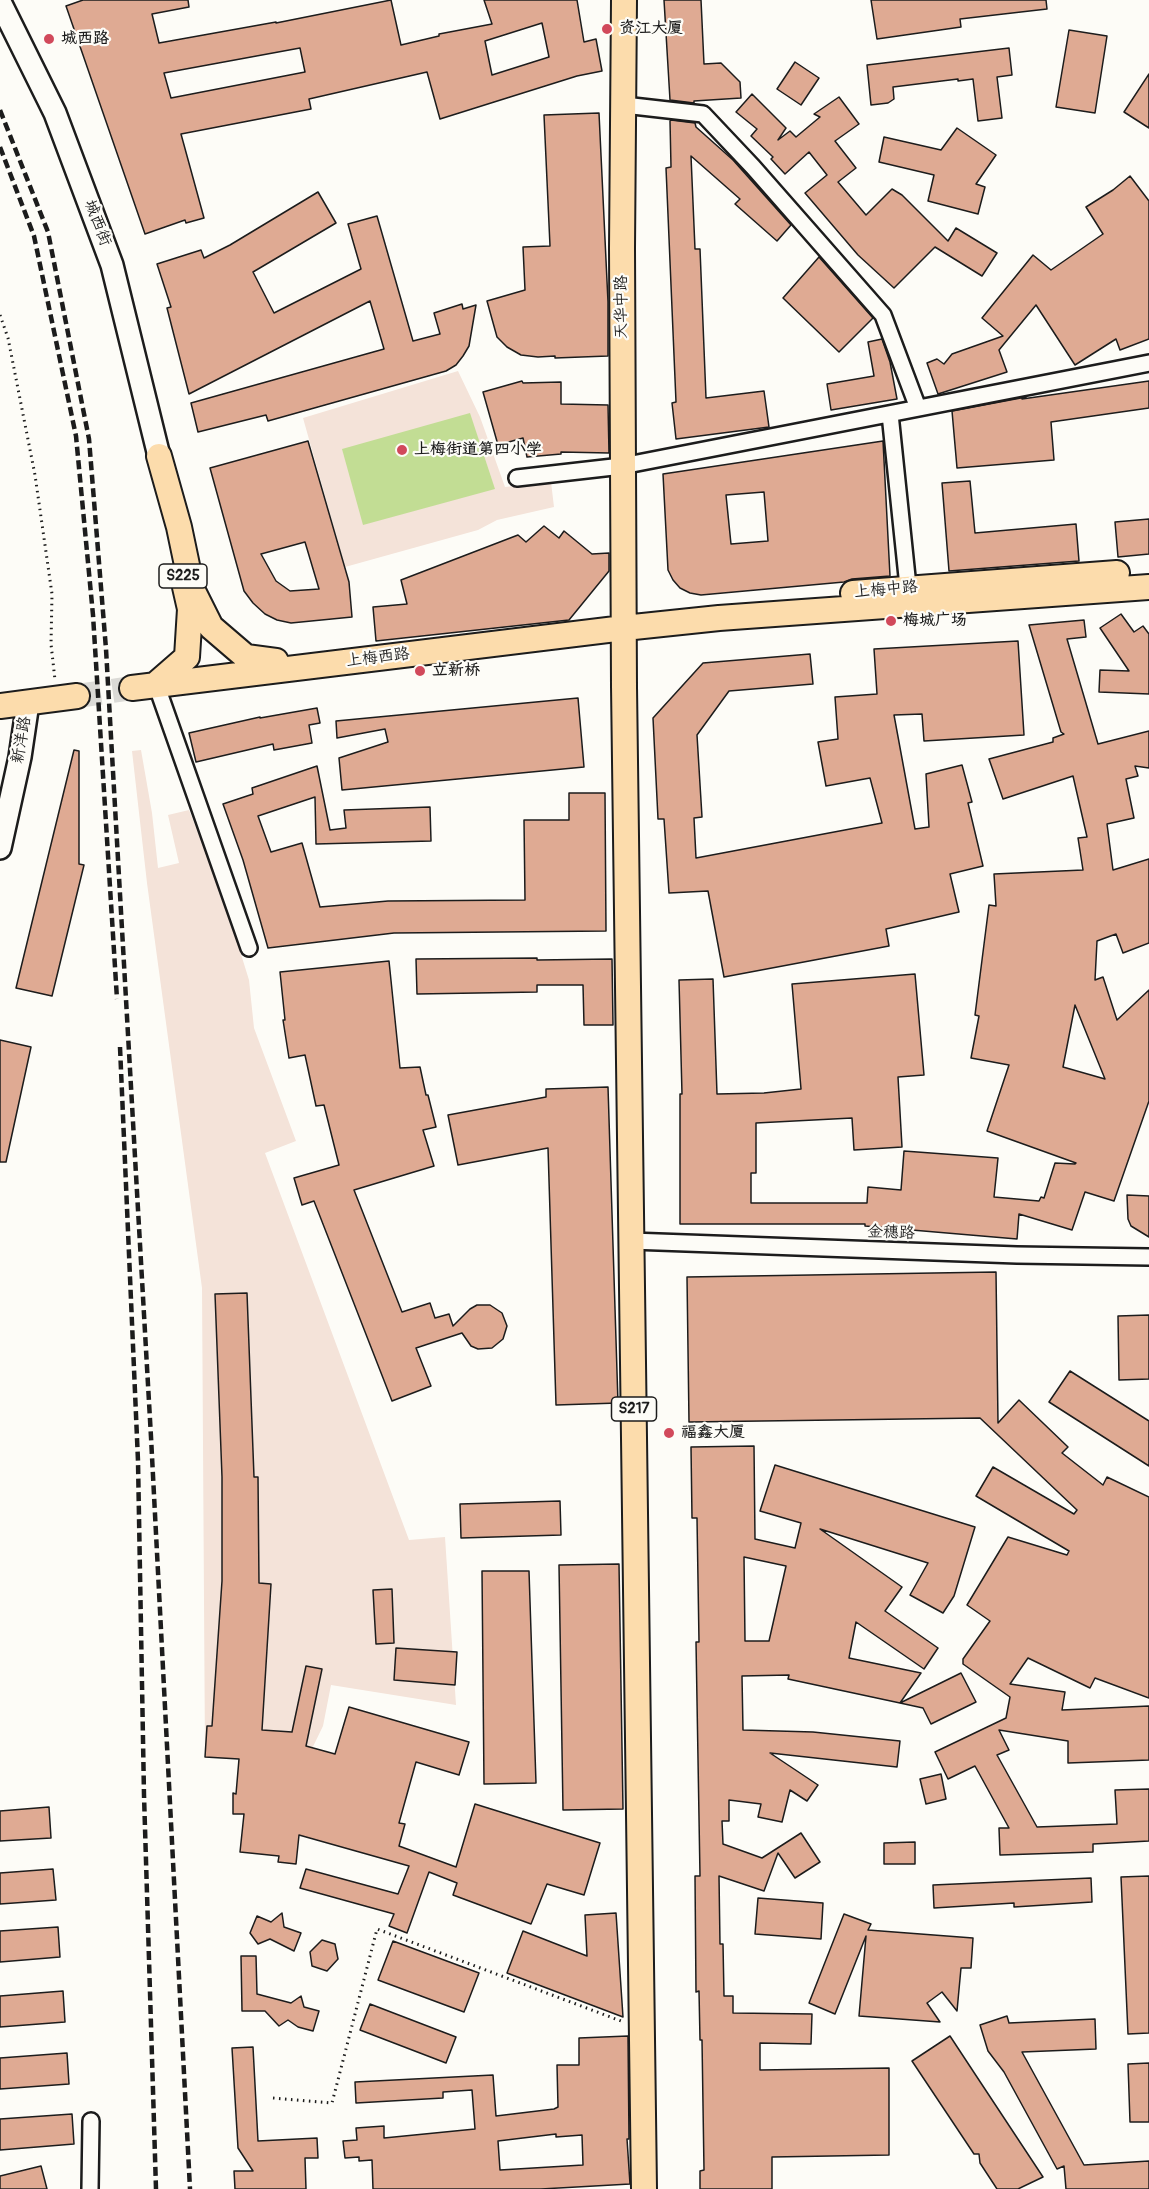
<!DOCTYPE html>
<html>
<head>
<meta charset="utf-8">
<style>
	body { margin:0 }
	canvas { display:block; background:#fdfcf7 }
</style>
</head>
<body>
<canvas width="1149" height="2189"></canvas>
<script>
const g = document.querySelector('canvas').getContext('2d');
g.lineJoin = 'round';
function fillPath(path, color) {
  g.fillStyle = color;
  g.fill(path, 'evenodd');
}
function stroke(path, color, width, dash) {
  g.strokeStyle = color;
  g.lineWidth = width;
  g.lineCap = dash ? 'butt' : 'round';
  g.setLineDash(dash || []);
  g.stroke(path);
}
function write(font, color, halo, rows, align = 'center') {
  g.font = font + ' Pangolin,"LXGW WenKai TC",sans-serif';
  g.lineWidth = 4.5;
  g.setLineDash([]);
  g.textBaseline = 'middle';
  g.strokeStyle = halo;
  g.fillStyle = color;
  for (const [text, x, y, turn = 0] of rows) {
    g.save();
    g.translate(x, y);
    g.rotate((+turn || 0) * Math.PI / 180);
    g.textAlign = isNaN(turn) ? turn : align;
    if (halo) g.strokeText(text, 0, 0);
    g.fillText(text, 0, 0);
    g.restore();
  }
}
fillPath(new Path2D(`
	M 458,371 L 480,417 L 505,487 L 551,482 L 554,507 L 497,520 L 478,530 L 345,567 L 303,418 Z
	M 141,750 L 152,813 L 158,868 L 179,863 L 168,815 L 189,810 L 222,893 L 249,980 L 254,1028 L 296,1141 L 265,1153 L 409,1540 L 445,1537 L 456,1705 L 331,1685 L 323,1726 L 306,1761 L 205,1757 L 202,1288 L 147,883 L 132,751 Z`), '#f4e3d9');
fillPath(new Path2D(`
	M 470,413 L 495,489 L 363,525 L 342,449 Z`), '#c2dd94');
const building = new Path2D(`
	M 83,0 L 188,0 L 189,7 L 152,14 L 159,43 L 276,22 L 276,23 L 391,0 L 401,45 L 439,36 L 439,34 L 492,24 L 484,0 L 577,0 L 584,42 L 596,39 L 602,71 L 577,76 L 440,119 L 427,72 L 309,99 L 311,109 L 181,134 L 204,218 L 186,223 L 185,220 L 145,234 L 66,6 ZM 542,23 L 549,57 L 492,75 L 485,41 ZM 300,48 L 305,72 L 171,98 L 164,73 Z
	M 664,0 L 701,0 L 704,64 L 721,63 L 740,82 L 741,98 L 694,101 L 694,103 L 670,100 Z
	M 871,0 L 1046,0 L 1047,9 L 960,19 L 961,27 L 877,39 Z
	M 1069,30 L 1107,36 L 1095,113 L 1056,107 Z
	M 1009,48 L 1012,75 L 997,77 L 1002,118 L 978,121 L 973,79 L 958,81 L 958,79 L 893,87 L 894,99 L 888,103 L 871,105 L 867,65 Z
	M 795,62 L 819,78 L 801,105 L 777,89 Z
	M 1149,74 L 1149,128 L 1124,112 Z
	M 752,94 L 786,128 L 778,140 L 790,131 L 796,137 L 820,117 L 814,114 L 839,97 L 859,124 L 835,141 L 856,168 L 838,182 L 866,215 L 892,189 L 902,195 L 948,241 L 956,228 L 997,253 L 982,276 L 935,247 L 894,288 L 858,255 L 805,193 L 827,175 L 809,152 L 785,174 L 771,159 L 773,157 L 751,136 L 757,129 L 736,112 Z
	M 599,113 L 608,302 L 608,356 L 555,358 L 555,356 L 538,357 L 521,355 L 507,347 L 497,337 L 487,301 L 525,290 L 523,247 L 550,246 L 544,115 Z
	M 671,120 L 695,123 L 696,127 L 733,160 L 791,225 L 777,241 L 735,204 L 740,199 L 691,156 L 695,249 L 700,249 L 706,398 L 764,391 L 769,427 L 676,439 L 672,403 L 676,402 L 666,168 L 671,167 L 670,121 Z
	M 957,128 L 996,155 L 976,184 L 985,187 L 978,214 L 928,201 L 934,175 L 879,162 L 884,137 L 941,150 Z
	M 1130,176 L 1149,201 L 1149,339 L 1120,350 L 1116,339 L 1075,365 L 1036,305 L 999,350 L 1007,372 L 938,394 L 927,363 L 937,359 L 944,364 L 952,354 L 1003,336 L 982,318 L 1033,255 L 1051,270 L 1103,234 L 1086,207 L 1113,190 Z
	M 318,192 L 336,223 L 253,272 L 274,313 L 361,269 L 348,224 L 377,216 L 413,341 L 440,334 L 434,313 L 462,304 L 463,309 L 476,305 L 469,346 L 463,356 L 456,365 L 446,371 L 268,421 L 266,415 L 198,432 L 191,403 L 384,349 L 370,301 L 189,394 L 167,308 L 171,307 L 157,264 L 201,250 L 204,258 L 230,245 Z
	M 819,257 L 873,318 L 839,352 L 783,298 Z
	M 882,339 L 890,362 L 897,399 L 831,410 L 827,384 L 874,376 L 868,342 Z
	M 522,381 L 523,383 L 561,382 L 561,404 L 608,405 L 609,453 L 561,452 L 561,454 L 527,457 L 523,438 L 498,445 L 483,392 Z
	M 1149,381 L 1149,408 L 1051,422 L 1054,460 L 957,468 L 952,411 L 1026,397 L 1022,399 Z
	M 308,441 L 349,582 L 352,617 L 291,623 L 277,620 L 265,614 L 253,603 L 244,591 L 210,468 ZM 305,542 L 319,589 L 290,591 L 276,581 L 261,554 Z
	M 883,441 L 890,576 L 852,579 L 844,582 L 701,595 L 690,593 L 680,588 L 673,580 L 668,570 L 663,474 ZM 764,492 L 768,541 L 731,544 L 726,495 Z
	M 970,481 L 975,533 L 1076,524 L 1079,561 L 949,571 L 942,483 Z
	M 1149,519 L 1149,554 L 1118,557 L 1115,522 Z
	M 544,526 L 559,538 L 564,531 L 592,554 L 609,553 L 609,571 L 569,620 L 376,641 L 373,607 L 407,604 L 401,580 L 518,535 L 526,542 Z
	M 1121,614 L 1134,632 L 1143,626 L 1149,634 L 1149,694 L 1099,692 L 1100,670 L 1129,671 L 1100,628 Z
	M 1084,620 L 1086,637 L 1067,639 L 1098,744 L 1149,731 L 1149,768 L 1135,766 L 1138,776 L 1126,779 L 1134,818 L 1107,824 L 1113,870 L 1149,859 L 1149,943 L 1123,953 L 1116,934 L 1097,941 L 1095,980 L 1103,977 L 1117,1020 L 1149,990 L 1149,1101 L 1114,1201 L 1085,1192 L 1072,1230 L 1019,1214 L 1017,1239 L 865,1226 L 865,1224 L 680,1224 L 680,1094 L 682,1094 L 679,980 L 713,979 L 717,1094 L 764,1093 L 801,1089 L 792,984 L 915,974 L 924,1075 L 898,1077 L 902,1147 L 854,1150 L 852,1118 L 756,1123 L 756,1173 L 751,1173 L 751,1203 L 867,1203 L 868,1187 L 901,1190 L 904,1151 L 998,1158 L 994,1197 L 1039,1201 L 1041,1197 L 1044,1198 L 1055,1163 L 1075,1164 L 1076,1163 L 987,1131 L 1009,1065 L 971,1058 L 979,1016 L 975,1015 L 989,905 L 996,906 L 994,874 L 1083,870 L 1078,838 L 1087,837 L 1073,776 L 1003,799 L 989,759 L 1053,742 L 1053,738 L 1064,734 L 1061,732 L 1029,625 ZM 1075,1005 L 1105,1079 L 1063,1067 Z
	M 1018,641 L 1024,735 L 924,741 L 922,714 L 894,715 L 915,829 L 929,827 L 926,774 L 962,765 L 972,802 L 968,803 L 983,866 L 950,874 L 959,912 L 886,929 L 889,946 L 724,977 L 708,891 L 669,893 L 664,819 L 658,819 L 653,718 L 703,663 L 810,654 L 813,684 L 729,691 L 697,735 L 702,817 L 694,818 L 696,858 L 882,823 L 870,778 L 826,786 L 818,742 L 838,739 L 835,697 L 877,694 L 874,649 Z
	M 578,698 L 584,767 L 342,790 L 339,758 L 388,742 L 385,729 L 337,738 L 336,721 Z
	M 317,708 L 320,723 L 309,725 L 312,743 L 274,750 L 273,744 L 196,762 L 189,733 L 260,717 L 260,718 Z
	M 74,750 L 79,751 L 79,864 L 84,865 L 52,996 L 16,988 Z
	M 317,766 L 330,830 L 346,828 L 344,810 L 430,807 L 431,841 L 316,844 L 315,797 L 258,816 L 271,852 L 302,843 L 320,907 L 388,901 L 525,900 L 524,820 L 569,820 L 569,793 L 605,793 L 606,931 L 394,933 L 268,948 L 243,860 L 223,804 L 253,794 L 252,788 Z
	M 537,958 L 537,960 L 612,959 L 613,1025 L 584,1025 L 583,985 L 537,985 L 537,992 L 417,994 L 416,959 Z
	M 389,961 L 400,1068 L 420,1067 L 426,1095 L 428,1095 L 436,1127 L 423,1130 L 434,1166 L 354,1190 L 402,1312 L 430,1303 L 435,1318 L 449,1314 L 453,1326 L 470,1309 L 477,1305 L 490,1305 L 502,1313 L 507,1326 L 503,1339 L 492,1348 L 478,1349 L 471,1346 L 462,1333 L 416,1348 L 431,1386 L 392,1401 L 314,1201 L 302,1205 L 294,1178 L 339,1165 L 324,1105 L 316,1106 L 305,1055 L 289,1058 L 283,1020 L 285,1020 L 280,972 Z
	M 0,1040 L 31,1047 L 6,1162 L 0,1162 Z
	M 608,1087 L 618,1403 L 556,1405 L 548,1148 L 458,1165 L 448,1115 L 546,1097 L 546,1089 Z
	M 1127,1195 L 1149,1196 L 1149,1237 L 1131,1226 L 1128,1219 Z
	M 996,1272 L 998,1423 L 1019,1400 L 1068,1447 L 1062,1453 L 1103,1485 L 1107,1477 L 1149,1497 L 1149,1698 L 1095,1678 L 1090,1688 L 1028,1658 L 1010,1684 L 1065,1692 L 1062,1710 L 1149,1706 L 1149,1760 L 1068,1763 L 1068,1741 L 999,1730 L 1009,1750 L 997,1755 L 1037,1827 L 1117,1824 L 1115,1790 L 1149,1789 L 1149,1841 L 1093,1844 L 1093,1852 L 1000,1855 L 999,1828 L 1009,1828 L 975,1766 L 948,1779 L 935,1752 L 1006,1718 L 1010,1697 L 963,1664 L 963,1659 L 990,1621 L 967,1605 L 1008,1537 L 1067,1555 L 1069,1551 L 976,1496 L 993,1467 L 1074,1514 L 1077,1510 L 980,1418 L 689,1422 L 687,1277 Z
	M 247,1293 L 254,1477 L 258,1477 L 259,1583 L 271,1584 L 262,1730 L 292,1732 L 306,1666 L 322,1669 L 306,1746 L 335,1754 L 349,1707 L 469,1742 L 459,1775 L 416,1762 L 399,1823 L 405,1824 L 399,1846 L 456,1867 L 475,1804 L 600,1843 L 584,1895 L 547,1884 L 531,1924 L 453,1895 L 457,1883 L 429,1872 L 407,1933 L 389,1926 L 394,1914 L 300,1888 L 306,1869 L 398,1894 L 409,1866 L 299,1835 L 296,1864 L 278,1862 L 279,1856 L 240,1852 L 244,1814 L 233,1814 L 233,1793 L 236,1794 L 239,1759 L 205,1757 L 207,1726 L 212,1726 L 222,1581 L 222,1477 L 215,1294 Z
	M 1149,1315 L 1149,1379 L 1119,1380 L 1118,1316 Z
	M 1070,1371 L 1149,1421 L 1149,1466 L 1049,1402 Z
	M 754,1446 L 755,1539 L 795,1548 L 801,1523 L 760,1511 L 775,1465 L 975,1527 L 954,1596 L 943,1613 L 910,1595 L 928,1563 L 820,1529 L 902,1587 L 885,1611 L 938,1648 L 924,1669 L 856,1622 L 849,1658 L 921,1673 L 900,1703 L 788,1679 L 789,1675 L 742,1676 L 743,1730 L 813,1732 L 900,1741 L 897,1767 L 770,1753 L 818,1785 L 807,1801 L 790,1790 L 782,1822 L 758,1817 L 761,1804 L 729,1800 L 729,1821 L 722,1821 L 723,1844 L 762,1858 L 801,1833 L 820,1862 L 795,1878 L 778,1853 L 764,1891 L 719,1876 L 720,1944 L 723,1944 L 724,1996 L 733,1996 L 733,2013 L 812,2014 L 811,2044 L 760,2043 L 760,2070 L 889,2068 L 889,2155 L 772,2157 L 772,2189 L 700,2189 L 700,2171 L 704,2170 L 702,2040 L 700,2040 L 699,1991 L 696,1992 L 695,1876 L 700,1876 L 696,1642 L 699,1642 L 697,1518 L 692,1518 L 691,1447 ZM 744,1557 L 786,1566 L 769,1641 L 745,1641 Z
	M 560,1501 L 561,1535 L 461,1538 L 460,1504 Z
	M 619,1564 L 623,1809 L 563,1810 L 559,1565 Z
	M 482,1571 L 529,1571 L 536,1783 L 484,1784 Z
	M 392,1589 L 394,1643 L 376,1644 L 373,1590 Z
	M 396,1648 L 457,1652 L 455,1685 L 394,1680 Z
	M 961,1673 L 976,1702 L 931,1724 L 923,1708 L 900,1703 Z
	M 941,1774 L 946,1799 L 926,1804 L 920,1779 Z
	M 49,1807 L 51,1838 L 0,1841 L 0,1811 Z
	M 915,1842 L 915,1864 L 884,1864 L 884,1843 Z
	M 53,1869 L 56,1900 L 0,1904 L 0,1873 Z
	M 1149,1876 L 1149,2033 L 1128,2034 L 1121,1877 Z
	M 1091,1878 L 1092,1902 L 1014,1907 L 1014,1903 L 934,1908 L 933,1885 Z
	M 758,1898 L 823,1903 L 821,1939 L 755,1934 Z
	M 282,1913 L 284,1927 L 301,1933 L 294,1951 L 270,1939 L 258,1944 L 250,1933 L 257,1916 L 271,1922 Z
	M 616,1913 L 623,2017 L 507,1973 L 523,1931 L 587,1956 L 585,1915 Z
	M 844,1914 L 871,1924 L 868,1930 L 973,1938 L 971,1968 L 961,1968 L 957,2011 L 942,1992 L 927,2003 L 940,2022 L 859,2016 L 866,1936 L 835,2014 L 809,2003 Z
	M 58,1927 L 60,1957 L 0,1962 L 0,1931 Z
	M 322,1940 L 335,1944 L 338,1959 L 327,1971 L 312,1966 L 310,1952 Z
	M 393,1941 L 479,1973 L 464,2012 L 378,1980 Z
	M 241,1956 L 256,1956 L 257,1994 L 291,2003 L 301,1996 L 304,2007 L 319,2011 L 313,2031 L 298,2027 L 288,2020 L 279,2026 L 265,2011 L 242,2011 Z
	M 63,1991 L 65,2022 L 0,2027 L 0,1996 Z
	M 370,2004 L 456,2037 L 446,2063 L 360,2030 Z
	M 1007,2016 L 1009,2023 L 1095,2019 L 1096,2049 L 1022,2052 L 1084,2165 L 1149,2161 L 1149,2189 L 1066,2189 L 1064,2166 L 1057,2169 L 1004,2072 L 988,2051 L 980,2025 Z
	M 628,2036 L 629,2139 L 627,2139 L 630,2184 L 541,2189 L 373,2189 L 372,2160 L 359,2161 L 359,2157 L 345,2158 L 343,2141 L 357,2140 L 356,2128 L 384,2126 L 384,2138 L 475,2129 L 472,2090 L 443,2092 L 443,2098 L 356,2103 L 355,2082 L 493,2075 L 496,2116 L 554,2109 L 558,2107 L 557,2065 L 579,2065 L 579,2038 ZM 556,2134 L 556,2137 L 582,2135 L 583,2165 L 500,2170 L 498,2141 Z
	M 950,2036 L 975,2074 L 1043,2177 L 1018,2189 L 997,2189 L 980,2163 L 979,2154 L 974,2154 L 912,2061 Z
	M 253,2047 L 258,2141 L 317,2138 L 318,2158 L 305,2158 L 306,2189 L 235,2189 L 234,2171 L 253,2171 L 238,2148 L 232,2048 Z
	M 67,2053 L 69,2084 L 0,2089 L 0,2058 Z
	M 1149,2063 L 1149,2122 L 1130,2122 L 1128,2064 Z
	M 72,2114 L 74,2144 L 0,2150 L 0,2119 Z
	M 41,2166 L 47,2189 L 0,2189 L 0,2176 Z`);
fillPath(building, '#dfaa93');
stroke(building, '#1c1c1c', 1.5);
stroke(new Path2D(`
	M 77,696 L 132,688`), '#dbdad6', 24, [24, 12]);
const street = new Path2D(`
	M 624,105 L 703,114 L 753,167 L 883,315 L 918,408
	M 890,414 L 909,596
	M 517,478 L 622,466 L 1149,363
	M 156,684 L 249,948
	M 631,1241 L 1017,1255 L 1149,1257
	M 90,2189 L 91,2121`);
const secondary = new Path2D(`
	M 0,2 L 55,113 L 112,265 L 159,456
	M 0,848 L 20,757 L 28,703`);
const primary = new Path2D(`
	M 624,0 L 622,248 L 624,686 L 644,2189
	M 159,456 L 179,527 L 192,589 L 211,627 L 246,657 L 276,661
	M 853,593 L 1117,573
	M 156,684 L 187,657 L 190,609 L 185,587
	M 132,688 L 624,628 L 719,618 L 1149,587
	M 0,706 L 77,696`);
stroke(street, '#1c1c1c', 20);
stroke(secondary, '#1c1c1c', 26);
stroke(primary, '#1c1c1c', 28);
stroke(new Path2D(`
	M 0,315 L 8,338 L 35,475 L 52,594 L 51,644 L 55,680
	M 273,2098 L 332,2103 L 377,1929 L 621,2021`), '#1c1c1c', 3, [1.5, 4.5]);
stroke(street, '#fdfcf7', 15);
stroke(secondary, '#fdfcf7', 21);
stroke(primary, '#fcdcac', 24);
stroke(new Path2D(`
	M 0,110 L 48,232 L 89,439 L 106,649 L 151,1437 L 190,2189
	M 0,147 L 34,236 L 76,436 L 93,615 L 117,999
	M 120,1047 L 138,1461 L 144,1795 L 156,2189`), '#1c1c1c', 4.5, [9, 4.5]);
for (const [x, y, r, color] of [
	[607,29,6,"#d1495b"],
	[49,39,6,"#d1495b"],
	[402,450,6,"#d1495b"],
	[891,621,6,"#d1495b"],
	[420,671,6,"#d1495b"],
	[669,1433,6,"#d1495b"]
]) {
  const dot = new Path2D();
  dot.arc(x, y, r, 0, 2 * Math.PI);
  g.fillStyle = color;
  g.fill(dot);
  stroke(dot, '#fdfcf7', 2);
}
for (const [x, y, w] of [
	[183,576,48],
	[634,1409,45]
]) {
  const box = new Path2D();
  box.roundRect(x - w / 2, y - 12, w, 24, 4.5);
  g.fillStyle = '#fdfcf7';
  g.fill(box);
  stroke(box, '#1c1c1c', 1.5);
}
write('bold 15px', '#1c1c1c', null, [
	["S225",183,576],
	["S217",634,1409]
]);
write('bold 16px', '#1c1c1c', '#fdfcf7', [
	["资江大厦",619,29],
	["城西路",61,39],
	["上梅街道第四小学",414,450],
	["梅城广场",903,621],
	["立新桥",432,671],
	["福鑫大厦",681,1433]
], 'left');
write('16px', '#1c1c1c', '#fdfcf7', [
	["城西街",97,223,69],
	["天华中路",622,307,-90],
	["上梅中路",886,590,-5],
	["上梅西路",378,658,-7],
	["新洋路",22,740,-80],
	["金穗路",891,1233,2]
]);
</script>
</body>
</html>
